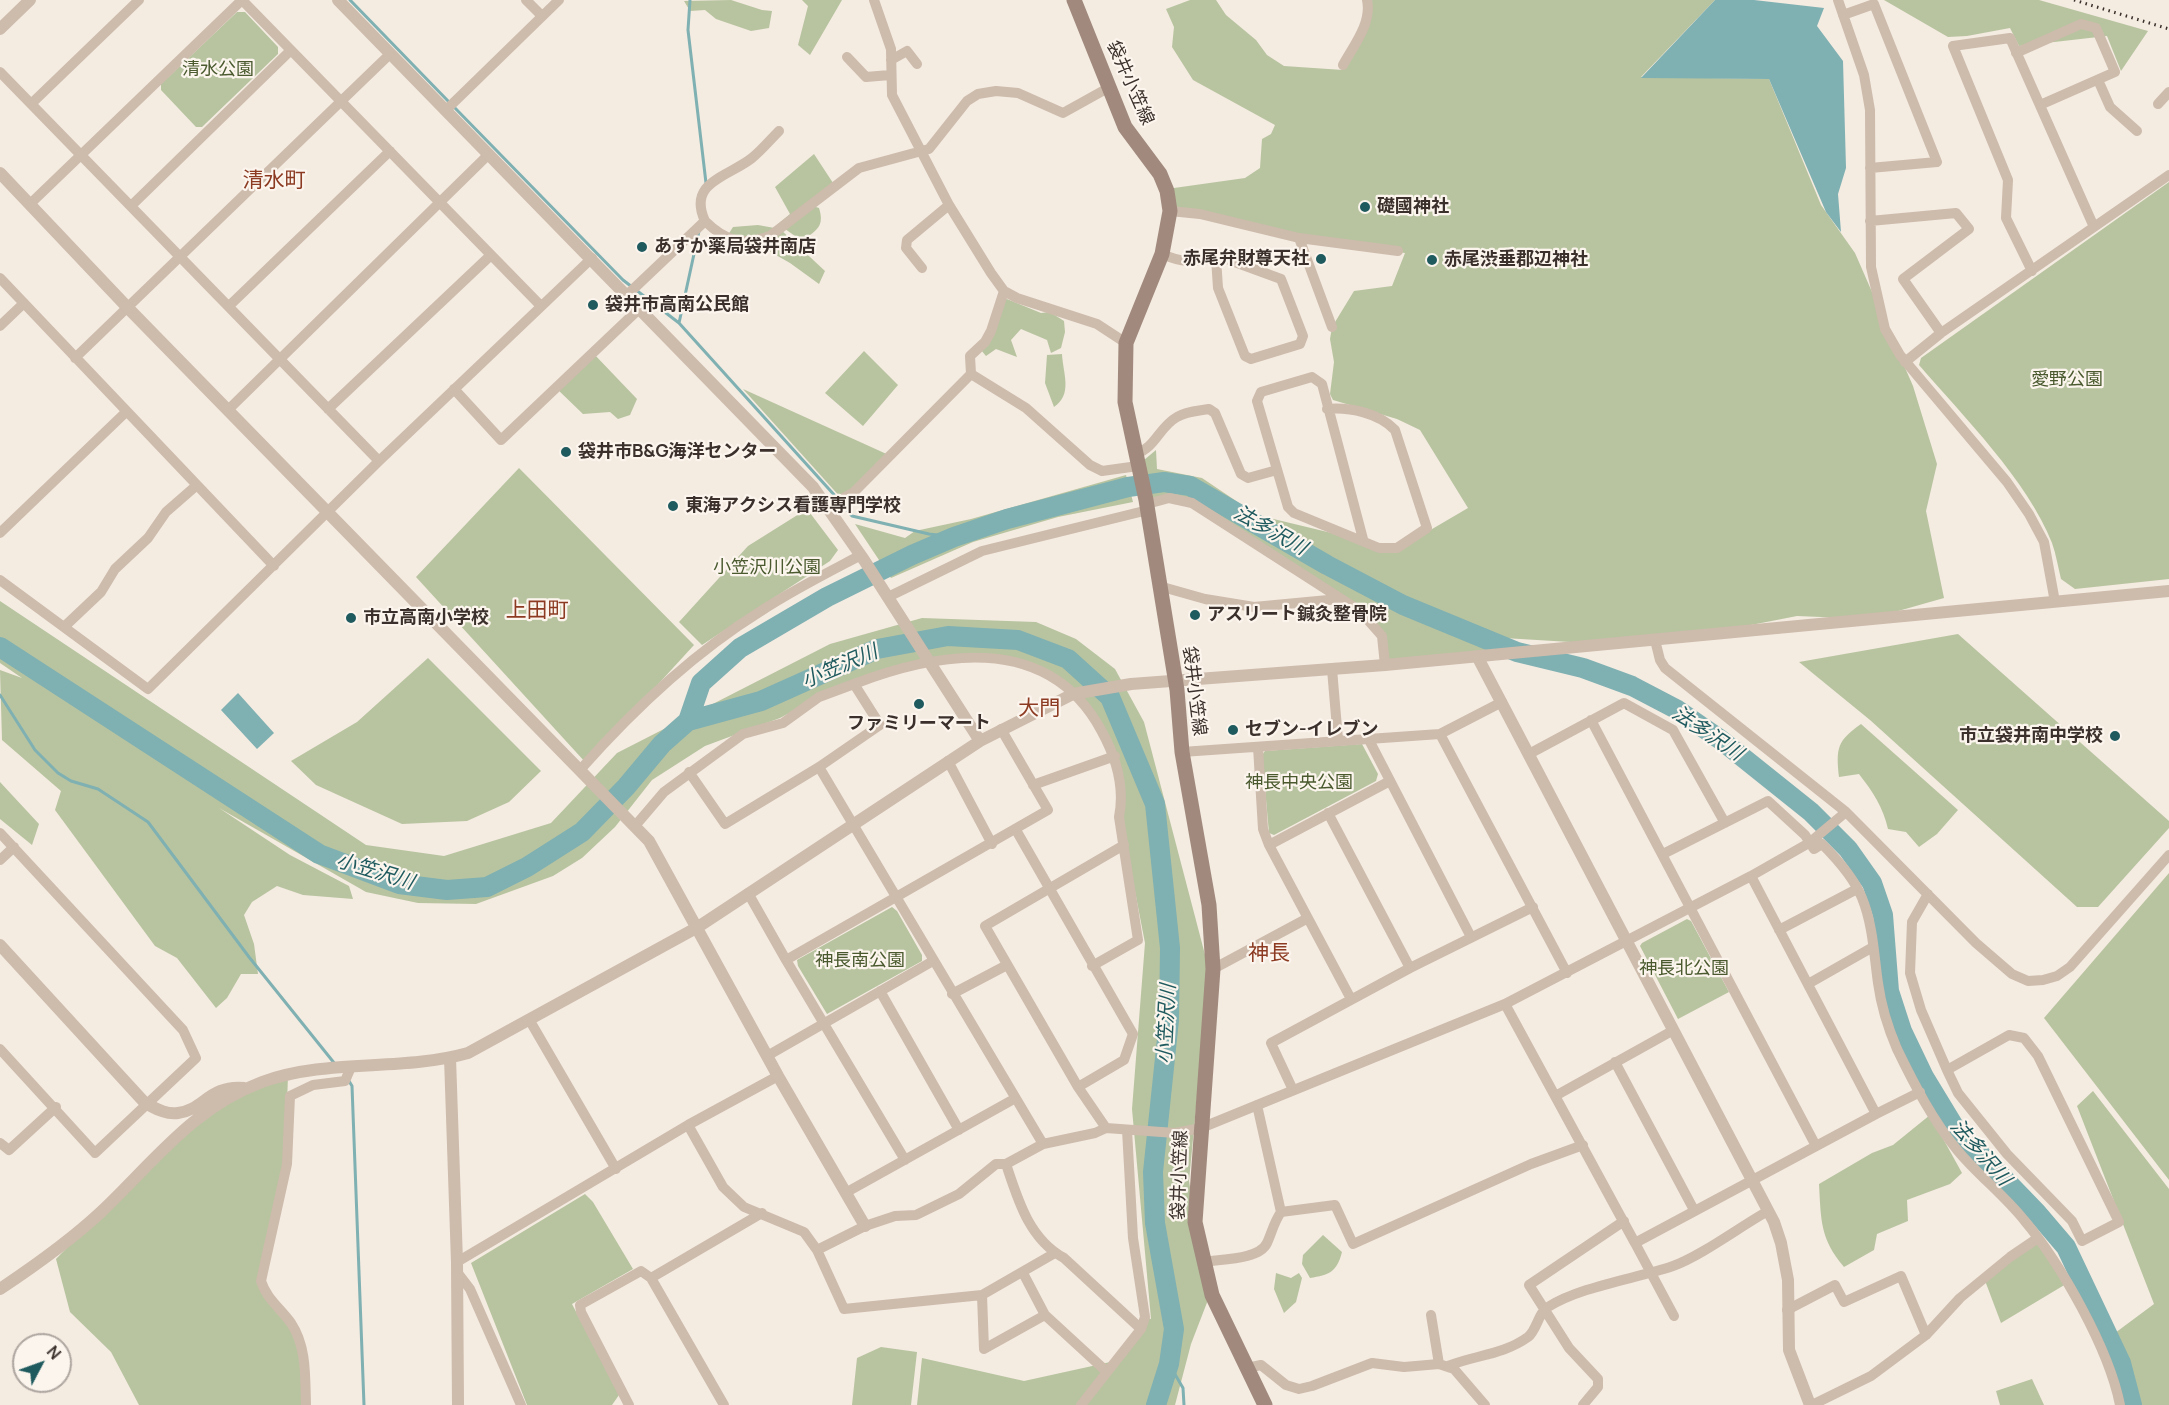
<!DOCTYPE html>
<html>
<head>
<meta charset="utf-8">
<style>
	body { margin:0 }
	#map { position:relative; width:2169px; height:1405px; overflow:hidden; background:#f4ebe1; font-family:Manrope,sans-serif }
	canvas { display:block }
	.north { position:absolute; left:12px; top:1333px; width:60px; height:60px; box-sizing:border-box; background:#fbf5ee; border:2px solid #aea6a0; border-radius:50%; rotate:49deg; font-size:16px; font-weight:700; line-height:24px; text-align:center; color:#3b302b }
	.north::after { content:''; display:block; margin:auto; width:21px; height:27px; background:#1f5a5e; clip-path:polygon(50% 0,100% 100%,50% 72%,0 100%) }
</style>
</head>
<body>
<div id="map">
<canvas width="2169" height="1405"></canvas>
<div class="north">N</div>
</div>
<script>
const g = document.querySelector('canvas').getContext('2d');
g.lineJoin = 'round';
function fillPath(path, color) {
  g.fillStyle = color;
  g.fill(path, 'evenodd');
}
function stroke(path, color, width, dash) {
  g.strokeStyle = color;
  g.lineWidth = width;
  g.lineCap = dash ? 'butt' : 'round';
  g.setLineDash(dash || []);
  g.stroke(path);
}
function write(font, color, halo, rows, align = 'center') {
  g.font = font + ' Manrope,"Noto Sans JP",sans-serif';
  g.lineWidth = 4.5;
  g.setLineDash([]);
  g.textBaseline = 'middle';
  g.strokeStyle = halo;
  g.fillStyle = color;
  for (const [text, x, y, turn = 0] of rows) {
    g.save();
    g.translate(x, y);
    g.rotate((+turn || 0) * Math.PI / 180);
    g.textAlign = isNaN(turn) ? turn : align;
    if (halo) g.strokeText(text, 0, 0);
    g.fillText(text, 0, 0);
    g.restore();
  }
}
fillPath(new Path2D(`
	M 731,0 L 762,10 L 772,11 L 769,28 L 751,31 L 716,19 L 705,10 L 690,11 L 684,1 Z
	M 802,0 L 842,0 L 810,55 L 798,45 L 808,6 Z
	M 1190,0 L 1216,0 L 1226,15 L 1256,40 L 1267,55 L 1284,66 L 1343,70 L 1370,11 L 1366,0 L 1715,0 L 1641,77 L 1769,79 L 1821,205 L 1855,253 L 1913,386 L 1937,464 L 1926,511 L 1944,598 L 1870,619 L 1797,616 L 1700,635 L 1603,644 L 1504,638 L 1496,650 L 1385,665 L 1382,636 L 1363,613 L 1192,503 L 1169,498 L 1147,504 L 1144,460 L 1156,450 L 1157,469 L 1202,478 L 1257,515 L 1398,549 L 1468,508 L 1420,430 L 1397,419 L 1333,400 L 1330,394 L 1334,362 L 1330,339 L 1332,327 L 1354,291 L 1392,286 L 1405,253 L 1299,238 L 1169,206 L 1174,188 L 1245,178 L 1260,168 L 1262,139 L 1271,134 L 1275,125 L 1193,80 L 1172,47 L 1174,27 L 1166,9 Z
	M 1884,0 L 2039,0 L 2148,31 L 2121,71 L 2107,36 L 2019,46 L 2010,28 L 1967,36 L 1948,37 Z
	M 237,12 L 245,12 L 278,47 L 278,54 L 202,127 L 196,127 L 161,90 L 161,84 Z
	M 814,154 L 835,186 L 810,205 L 819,208 C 824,224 819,229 806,238 L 795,236 L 778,224 L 790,214 L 775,187 Z
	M 2169,182 L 2169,579 L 2075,589 L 2061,579 C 2058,567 2056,554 2052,543 C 2028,481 1963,416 1919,365 L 1921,358 Z
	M 758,225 L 780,229 L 825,271 L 819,284 L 790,263 L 753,242 L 726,238 L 733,227 Z
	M 1007,299 L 1041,313 L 1050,312 L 1064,321 L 1065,332 L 1061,348 L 1051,353 L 1047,340 L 1021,329 L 1011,340 L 1017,357 L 996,349 L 986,356 L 981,350 L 1001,300 Z
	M 864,351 L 898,385 L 863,426 L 825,393 Z
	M 593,353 L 637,399 L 630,415 L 618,419 L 610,412 L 583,414 L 556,388 Z
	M 1062,354 C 1063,374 1073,394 1054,407 L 1045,383 L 1047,355 Z
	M 743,389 L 891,456 L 842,499 Z
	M 519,468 L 694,645 L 586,763 L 416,577 Z
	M 1126,475 L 1133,502 L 1058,517 L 973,542 L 891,578 L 855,524 L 905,538 L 915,531 L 971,519 Z
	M 807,509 L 838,550 L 830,561 L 702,645 L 679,622 L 748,546 Z
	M 0,601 L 366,845 L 444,856 L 551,823 L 617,753 L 830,644 L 922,618 L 1036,622 L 1076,639 L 1115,669 L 1144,722 L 1209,970 L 1189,1181 L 1208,1300 L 1191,1344 L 1175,1405 L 917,1405 L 922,1358 L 1024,1381 L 1115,1361 L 1145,1317 L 1151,1319 L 1132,1109 L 1145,943 L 1120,814 L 1113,744 L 1067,684 L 1036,669 L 979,658 L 891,670 L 821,696 L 780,718 L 705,746 L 652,780 L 615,827 L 582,858 L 553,876 L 476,904 L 418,903 L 366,892 L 219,808 L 290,855 L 349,886 L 353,899 L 303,895 L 277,886 L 252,902 L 244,915 L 254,944 L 258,974 L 241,974 L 227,998 L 216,1008 L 177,958 L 155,946 L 55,810 L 61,791 L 2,740 L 0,670 L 22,678 L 0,663 Z
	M 1958,634 L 2169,821 L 2169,828 L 2098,907 L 2077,907 L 1870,720 L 1799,662 Z
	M 428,658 L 541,771 L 509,802 L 467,821 L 402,824 L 316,785 L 291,761 L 357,722 Z
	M 1861,724 L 1958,810 L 1937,834 L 1919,847 L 1906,832 L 1888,829 C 1883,807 1873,792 1859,774 L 1839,777 C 1836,748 1837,741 1861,724 Z
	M 1362,744 L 1378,774 L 1376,781 L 1274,835 L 1269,833 L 1262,755 L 1265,751 Z
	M 0,782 L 39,824 L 32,845 L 0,819 Z
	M 2169,873 L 2169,1180 L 2044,1018 Z
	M 892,907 L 897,911 L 922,955 L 922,961 L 827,1014 L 798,966 L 797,960 Z
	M 1687,919 L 1691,921 L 1729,992 L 1678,1019 L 1640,946 L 1642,943 Z
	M 288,1074 L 285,1172 L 261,1281 L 303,1344 L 306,1405 L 139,1405 L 111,1352 L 70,1312 L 56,1259 L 177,1134 L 221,1101 Z
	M 2093,1091 L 2169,1189 L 2169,1405 L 2135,1405 L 2130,1372 L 2115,1333 L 2154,1304 L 2077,1106 Z
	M 1930,1115 L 1962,1173 L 1950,1184 L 1907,1200 L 1908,1221 L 1877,1234 L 1874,1250 L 1844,1267 C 1820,1239 1821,1220 1819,1184 L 1872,1153 L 1893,1145 Z
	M 585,1194 L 593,1202 L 633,1269 L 572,1304 L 619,1395 L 612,1405 L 527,1405 L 471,1263 Z
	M 1323,1235 L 1342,1252 C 1337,1272 1329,1275 1310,1278 L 1302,1264 L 1303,1255 Z
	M 2038,1238 L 2066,1284 L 2001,1323 L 1984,1278 Z
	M 1276,1273 L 1291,1278 L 1299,1273 L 1302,1278 L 1296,1302 L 1284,1313 L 1274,1289 Z
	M 881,1347 L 917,1352 L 911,1405 L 852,1405 L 857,1358 Z
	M 2032,1379 L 2044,1405 L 2000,1405 L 1996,1391 Z`), '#b8c4a0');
fillPath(new Path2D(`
	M 1715,0 L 1754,0 L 1824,8 L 1817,26 L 1843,61 L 1846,168 L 1838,194 L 1841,232 L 1826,212 L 1769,79 L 1641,78 Z
	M 238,693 L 274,733 L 257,749 L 221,710 Z`), '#7fb0b2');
stroke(new Path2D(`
	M 350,0 L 449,102
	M 690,0 L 688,30 L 706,183
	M 454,107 L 623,280 L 679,323 L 837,498
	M 679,323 L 699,231
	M 841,503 L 852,516 L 929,534 L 954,537
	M 0,695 L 35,750 L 58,773 L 71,781 L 98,789 L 148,822 L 249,957 L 335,1064
	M 349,1081 L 352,1086 L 364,1405
	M 1169,1364 L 1183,1388 L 1184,1405`), '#7fb0b2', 3);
stroke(new Path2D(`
	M 0,647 L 319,854 L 399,884 L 447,890 L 487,887 L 527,867 L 582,832 L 626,787 L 662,744 L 688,721 L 761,701 L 877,649 L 948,636 L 1018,640 L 1068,659 L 1110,697 L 1155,804 L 1170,948 L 1169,1020 L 1153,1172 L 1155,1223 L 1174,1329 L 1169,1364 L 1156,1405
	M 688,721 L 701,683 L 740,648 L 827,597 L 912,555 L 954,537 L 1007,519 L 1128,487 L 1164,482 L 1190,486 L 1327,565 L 1403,605 L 1517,652 L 1583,668 L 1632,686 L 1676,709 L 1721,740 L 1811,812 L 1848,849 L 1872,883 L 1883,915 L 1889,991 L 1902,1031 L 1924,1077 L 1955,1128 L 2037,1213 L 2066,1247 L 2121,1363 L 2132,1405`), '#7fb0b2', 20);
stroke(new Path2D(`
	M 242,0 L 540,305
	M 526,0 L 542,16
	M 874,0 L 891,49 L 892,95 L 949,205 L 991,273 L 1004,291 L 1017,298 L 1097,324 L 1126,343
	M 1838,0 L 1864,75 L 1870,110 L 1871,267 L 1885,329 L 1900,355 L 2007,482 L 2029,514 L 2044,542 L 2055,602
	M 1843,15 L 1874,4 L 1937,162 L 1870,168
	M 2016,53 L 2081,24 L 2096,28 L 2115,72 L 2040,105
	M 847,57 L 866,77 L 890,75
	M 891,60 L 907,51 L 917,64
	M 1343,65 C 1354,45 1372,23 1367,0
	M 0,72 L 379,461
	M 2098,80 L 2110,107 L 2137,131
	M 31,104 L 139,0
	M 2158,104 L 2169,92
	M 446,110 L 559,0
	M 30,204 L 242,0
	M 131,206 L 290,51
	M 1170,211 L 1200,214 L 1299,238 L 1398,251
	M 705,221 C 725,241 743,246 770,236 L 859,168 L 929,149 L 967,101 L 978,94 L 996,91 L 1018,93 L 1063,113 L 1108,88
	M 1870,221 L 1956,213 L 1969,229 L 1903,279 L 1941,333
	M 1299,238 L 1332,327
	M 1162,254 C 1187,265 1195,261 1221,257 L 1281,279 L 1303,336 L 1300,344 L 1251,359 L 1245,356 L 1218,288 L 1216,258
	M 922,268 L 906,248 L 907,240 L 949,205
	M 2032,271 L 2006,218 L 2008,180 L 1953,46 L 2010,38 L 2094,227
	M 0,278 L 274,566
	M 1004,291 L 991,331 L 985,342 L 970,356 L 971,374 L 1026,408 L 1090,465 L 1102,471 L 1138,466
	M 627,295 L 705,221 C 687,182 728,177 752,158 C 762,150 770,140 779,131
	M 229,306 L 390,151
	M 0,326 L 24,303
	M 75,358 L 390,54
	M 1905,362 L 1941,333 L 2169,175
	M 454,389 L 501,440 L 640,308
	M 328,409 L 491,255
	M 1327,409 C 1350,407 1379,413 1395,430 L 1427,528 L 1397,548 L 1379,548 L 1294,513 L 1288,507 L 1257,401 L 1261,392 L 1312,377 L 1322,384 L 1363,539
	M 228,410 L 489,154
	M 1136,454 C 1156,447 1159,427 1177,417 C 1187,411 1198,411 1209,409 L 1215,413 L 1241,474 L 1248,478 L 1277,470
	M 1147,504 L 1169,498 L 1192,503 L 1360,611 L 1382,636 L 1385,665
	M 829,506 L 854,492 L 971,374
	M 0,533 L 126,412
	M 0,580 L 148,689 L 379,461 L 592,258
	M 1159,586 L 1205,599 L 1254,607 L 1339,599
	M 888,597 L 982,551 L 1148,510
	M 64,627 L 101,592 L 115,569 L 148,538 L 166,512 L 197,485
	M 1655,640 L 1660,660 L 1665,668 L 1846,812 L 1976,943 L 2012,974 L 2028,981 L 2043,980 L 2057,976 L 2070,967 L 2169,855
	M 1332,669 L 1338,740
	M 854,684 C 940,651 1048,633 1101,730 C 1116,757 1125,787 1119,817 L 1138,940 L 1092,966
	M 1591,720 L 1816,1146
	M 1440,734 L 1567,973
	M 1369,740 L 1471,937
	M 1258,747 L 1263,829 L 1269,845 L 1351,999
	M 1182,752 L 1440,734 L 1502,702
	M 1529,754 L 1624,703 L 1673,730 L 1725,823
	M 948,761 L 992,844
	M 819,767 L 1043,1144
	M 580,770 C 633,710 692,654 761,611 C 793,590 827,573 861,555
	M 1033,785 L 1115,756
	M 1328,813 L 1410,968
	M 635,826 L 664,792 L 743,734 L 783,723 L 819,697 L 854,684 L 880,725 L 819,767 L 725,824 L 689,772
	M 1016,830 L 1133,1034 L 1124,1060 L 1078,1087
	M 0,833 L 183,1030 L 196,1058 L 95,1153 L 0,1049
	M 1269,845 L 1390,781
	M 1663,854 L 1768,801 L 1805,835 L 1814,849 L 1822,844 C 1837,859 1854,878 1862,898 C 1873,925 1874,955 1878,983 C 1881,1005 1888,1028 1897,1049 C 1914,1084 1933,1121 1958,1151 C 1978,1175 2004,1195 2024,1220 C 2061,1264 2109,1349 2120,1405
	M 0,860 L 14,847
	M 748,893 L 786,960
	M 1928,894 L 1912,922 L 1910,973 L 1921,1010 L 1947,1070 L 1958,1093 L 2007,1154 L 2072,1221 L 2082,1241 L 2119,1222 L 2038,1056 L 2024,1038 L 2009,1035 L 1947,1070
	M 1779,930 L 1857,889
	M 1213,969 L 1308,918
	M 1808,984 L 1873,947
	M 880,991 L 959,1130
	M 952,994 L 1007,965
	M 1505,1004 L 1635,1243 L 1876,1114 L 1751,876
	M 530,1021 L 616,1169
	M 767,1056 L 933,961
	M 1615,1062 L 1694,1210
	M 1293,1090 L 1271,1043 L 1410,968 L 1533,907
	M 1557,1095 L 1672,1031
	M 1257,1105 L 1281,1212
	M 1876,1114 L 1920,1092
	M 688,1125 L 723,1187 L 744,1207 L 804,1232 L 817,1250 L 844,1309 L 982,1295 L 1055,1253
	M 1106,1128 L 1078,1087 L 985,926 L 1124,845
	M 0,1143 L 9,1150 L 56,1107
	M 905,1160 L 786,960 L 1048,810 L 1001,729
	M 1006,1164 C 1018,1200 1029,1239 1064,1258 L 1141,1329
	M 847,1192 L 1014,1099
	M 1635,1243 L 1674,1316
	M 817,1250 L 865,1226 L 895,1216 L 916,1215 L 959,1194 L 996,1164 L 1006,1164 L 1043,1144 L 1095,1133 L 1106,1128 L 1175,1133 L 1201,1128 L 1505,1004 L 1751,876 L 1809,843 L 1846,812
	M 457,1262 L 688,1125 L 778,1076
	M 1204,1262 C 1221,1259 1259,1260 1267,1243 C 1272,1232 1274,1222 1281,1212 L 1335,1205 L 1353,1244 L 1531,1164 L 1583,1145
	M 457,1272 L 470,1289 L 521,1405
	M 1023,1273 L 1045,1315 L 1107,1372
	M 982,1295 L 984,1349 L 1045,1315
	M 1787,1310 L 1835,1285 L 1844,1302 L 1901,1276 L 1926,1335
	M 1431,1315 L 1439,1364
	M 1448,1366 C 1475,1355 1503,1355 1528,1337 C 1537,1330 1538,1313 1548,1307 C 1582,1286 1635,1279 1673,1266 C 1701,1256 1741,1226 1768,1211
	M 1247,1368 L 1261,1365 L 1286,1385 L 1299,1389 L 1312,1386 L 1372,1363 L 1404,1367 L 1439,1364 L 1454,1369 L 1485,1405
	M 306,1405 C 305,1377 307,1347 291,1323 C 281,1309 266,1298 261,1281 L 287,1164 L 290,1096 L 313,1085 L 345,1081 L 351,1067
	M 629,1405 L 581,1312 L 580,1305 L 641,1271 L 651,1278
	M 724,1405 L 651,1278 L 762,1213
	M 1081,1405 L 1141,1329 L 1145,1317 L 1133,1238 L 1127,1130
	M 1583,1405 L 1598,1387 L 1598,1379 L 1569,1348 L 1529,1285 L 1624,1221
	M 1812,1405 L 1871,1376 L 1926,1335 L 1960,1298 L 2010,1257 L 2038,1238`), '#cdbbac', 10);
stroke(new Path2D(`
	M 338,0 L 813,487 L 864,560 L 980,741
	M 0,29 L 30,0
	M 0,173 L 128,308 L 649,841 L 778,1076 L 865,1226
	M 1477,656 L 1774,1222 L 1781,1243 L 1788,1280 L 1789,1350 L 1810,1405
	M 0,945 L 145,1103 C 155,1108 166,1115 178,1113 C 204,1110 209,1085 244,1088
	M 450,1058 L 457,1262 L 458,1405
	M 0,1289 C 36,1265 70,1241 101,1212 C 153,1163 192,1108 262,1082 C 328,1058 400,1072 468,1053 L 698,927 L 980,741 L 1073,694 L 1131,684 L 1385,665 L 2169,591`), '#cdbbac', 12);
stroke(new Path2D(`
	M 1074,0 L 1125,127 L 1160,174 L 1167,191 L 1170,211 L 1162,254 L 1126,343 L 1125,402 L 1146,500 L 1177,690 L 1182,752 L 1209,905 L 1213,969 L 1195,1222 L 1212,1295 L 1265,1405`), '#a18a7d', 15);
stroke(new Path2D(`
	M 2074,0 L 2169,29`), '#3b302b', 3, [1.5, 4.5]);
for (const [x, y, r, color] of [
	[1365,207,6,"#1f5a5e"],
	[642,247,6,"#1f5a5e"],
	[1321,259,6,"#1f5a5e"],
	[1432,260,6,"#1f5a5e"],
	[593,305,6,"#1f5a5e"],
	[566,452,6,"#1f5a5e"],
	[673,506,6,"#1f5a5e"],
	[1195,615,6,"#1f5a5e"],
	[351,618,6,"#1f5a5e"],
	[919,704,6,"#1f5a5e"],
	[1233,730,6,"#1f5a5e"],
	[2115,736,6,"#1f5a5e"]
]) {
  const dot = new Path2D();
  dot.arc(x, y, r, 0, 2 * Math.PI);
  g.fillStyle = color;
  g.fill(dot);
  stroke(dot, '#fbf5ee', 2);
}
write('18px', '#4a5a2e', '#fbf5ee', [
	["清水公園",218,70],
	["愛野公園",2067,380],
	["小笠沢川公園",767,568],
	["神長中央公園",1299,783],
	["神長南公園",860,961],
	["神長北公園",1684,969]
]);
write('18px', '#3b302b', '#fbf5ee', [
	["袋井小笠線",1130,83,66],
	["袋井小笠線",1194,691,83],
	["袋井小笠線",1180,1175,-88]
]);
write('bold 18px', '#3b302b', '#fbf5ee', [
	["礎國神社",1377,207],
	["あすか薬局袋井南店",654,247],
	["赤尾弁財尊天社",1309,259,"right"],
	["赤尾渋垂郡辺神社",1444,260],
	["袋井市高南公民館",605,305],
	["袋井市B&G海洋センター",578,452],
	["東海アクシス看護専門学校",685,506],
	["アスリート鍼灸整骨院",1207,615],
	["市立高南小学校",363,618],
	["ファミリーマート",919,724,"center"],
	["セブン-イレブン",1245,730],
	["市立袋井南中学校",2103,736,"right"]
], 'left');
write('italic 20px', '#1f5a5e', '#fbf5ee', [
	["法多沢川",1270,531,29],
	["小笠沢川",840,667,-23],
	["法多沢川",1707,734,34],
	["小笠沢川",375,872,17],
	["小笠沢川",1167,1024,-87],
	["法多沢川",1980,1153,49]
]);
write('21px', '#8c3b22', '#fbf5ee', [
	["清水町",274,181],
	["上田町",537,611],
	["大門",1039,709],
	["神長",1269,954]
]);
</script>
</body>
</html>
